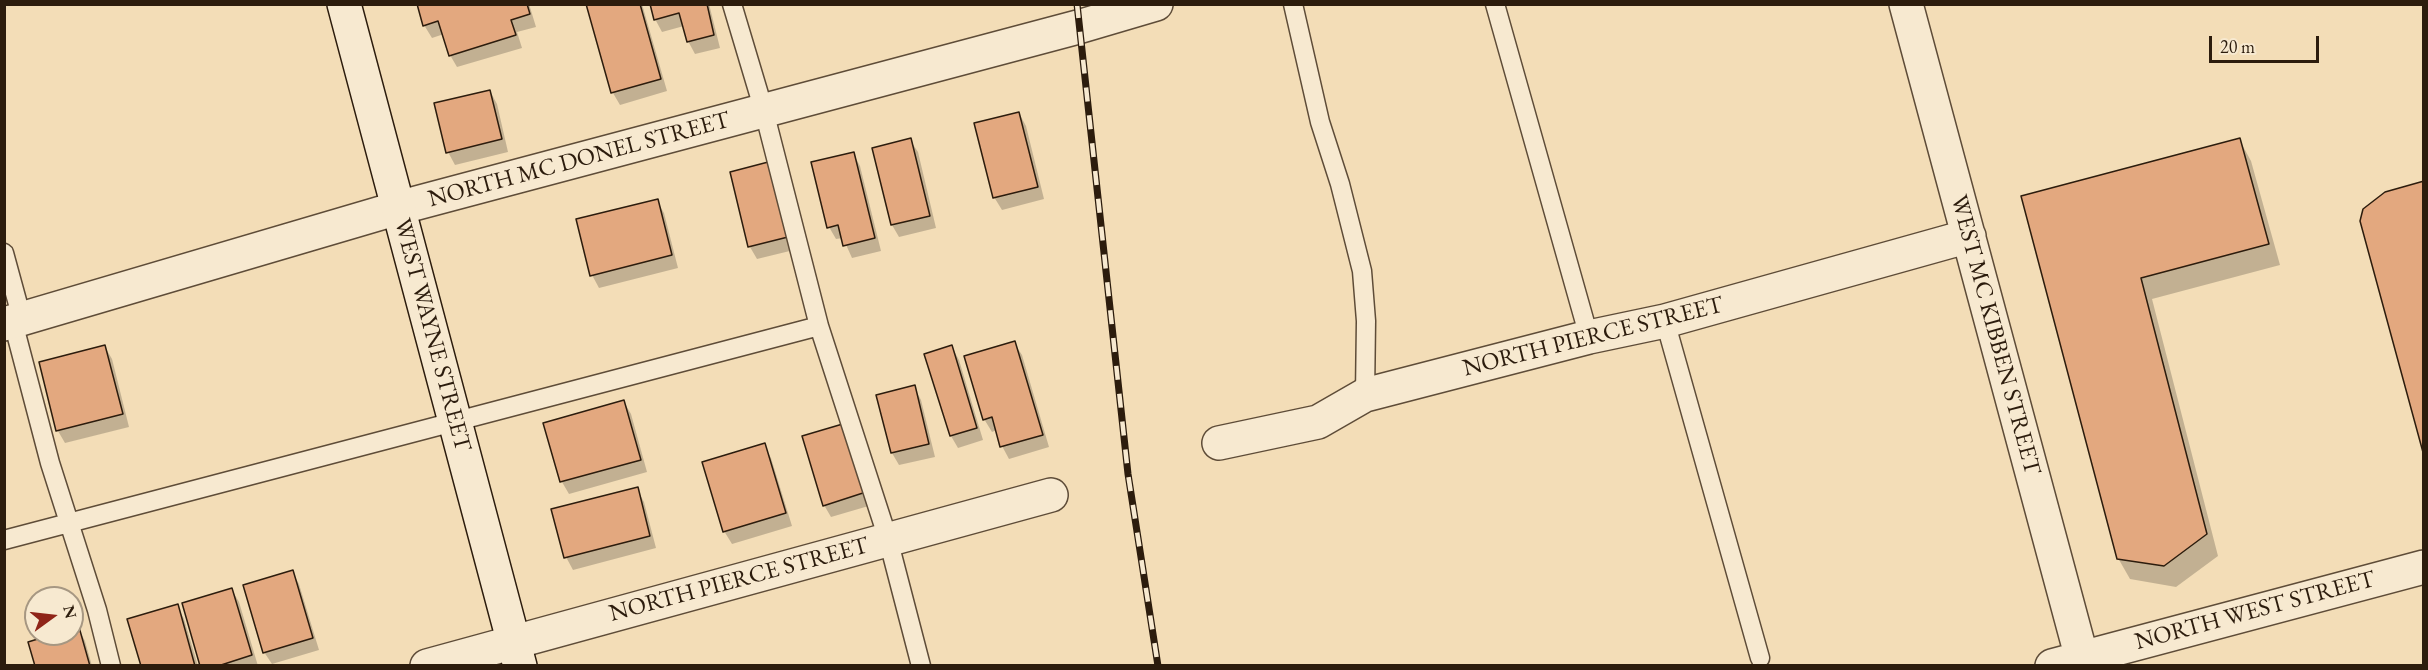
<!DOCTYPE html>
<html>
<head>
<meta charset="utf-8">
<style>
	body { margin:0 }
	#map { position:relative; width:2428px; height:670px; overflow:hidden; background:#f3ddb7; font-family:"EB Garamond",serif }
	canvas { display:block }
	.frame { position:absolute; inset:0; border:6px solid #2c1c0d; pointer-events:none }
	.north { position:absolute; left:24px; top:586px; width:60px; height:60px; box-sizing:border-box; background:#f7e9d0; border:2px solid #a69782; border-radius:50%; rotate:75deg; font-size:16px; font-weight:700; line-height:24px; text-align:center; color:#2c1c0d }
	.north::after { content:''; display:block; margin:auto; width:21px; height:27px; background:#8f2418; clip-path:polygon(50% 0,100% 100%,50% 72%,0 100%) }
	.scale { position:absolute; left:2209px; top:36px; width:110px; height:27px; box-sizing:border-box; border:3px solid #2c1c0d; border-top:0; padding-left:8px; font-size:18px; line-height:21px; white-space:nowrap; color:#2c1c0d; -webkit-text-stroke:4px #f7e9d0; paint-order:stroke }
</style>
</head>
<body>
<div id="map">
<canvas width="2428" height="670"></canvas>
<div class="frame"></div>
<div class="north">N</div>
<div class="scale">20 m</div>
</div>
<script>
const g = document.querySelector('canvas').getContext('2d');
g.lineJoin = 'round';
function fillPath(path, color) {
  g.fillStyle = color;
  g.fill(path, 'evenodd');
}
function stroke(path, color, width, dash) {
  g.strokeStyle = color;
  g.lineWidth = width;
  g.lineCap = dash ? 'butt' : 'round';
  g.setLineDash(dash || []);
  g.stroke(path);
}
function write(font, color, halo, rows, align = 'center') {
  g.font = font + ' "EB Garamond",serif';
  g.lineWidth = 4.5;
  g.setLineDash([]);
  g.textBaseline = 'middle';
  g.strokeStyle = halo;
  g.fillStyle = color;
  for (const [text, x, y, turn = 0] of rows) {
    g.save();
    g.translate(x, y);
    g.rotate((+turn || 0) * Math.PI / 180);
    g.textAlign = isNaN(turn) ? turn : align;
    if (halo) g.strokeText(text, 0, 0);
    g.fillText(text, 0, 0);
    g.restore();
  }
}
fillPath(new Path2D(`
	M 418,4 L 529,4 L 536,27 L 517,32 L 522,48 L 457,67 L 450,55 L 444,34 L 432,38 L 424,25 Z
	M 587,4 L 642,4 L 667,91 L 620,105 L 613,93 Z
	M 651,4 L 709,4 L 720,48 L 695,54 L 688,41 L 684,26 L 662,32 L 655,19 Z
	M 490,91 L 497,104 L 508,152 L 455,165 L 448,152 Z
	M 1019,113 L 1026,126 L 1044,199 L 1002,210 L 994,197 Z
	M 2239,139 L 2251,161 L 2280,265 L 2152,299 L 2218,556 L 2176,587 L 2130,579 L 2118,558 L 2023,197 Z
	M 910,140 L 918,152 L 936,228 L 899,237 L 892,225 L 874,149 Z
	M 853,153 L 860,166 L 881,251 L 852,258 L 843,238 L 836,239 L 829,227 Z
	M 731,173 L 798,249 L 757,259 L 750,247 Z
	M 657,201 L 664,213 L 678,268 L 599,288 L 592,275 Z
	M 1014,343 L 1022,355 L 1049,447 L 1009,459 L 1002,446 L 997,430 L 992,432 L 984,419 Z
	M 105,347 L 112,359 L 129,427 L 65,443 L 58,431 L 41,363 Z
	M 952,347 L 959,360 L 983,440 L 958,448 L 951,436 Z
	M 914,387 L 921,400 L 935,457 L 899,465 L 892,453 L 878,396 Z
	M 624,402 L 631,414 L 647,472 L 569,494 L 562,482 L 545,424 Z
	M 845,425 L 872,505 L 831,517 L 824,505 Z
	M 764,445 L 771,458 L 792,526 L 732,544 L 724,531 Z
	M 637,489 L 644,502 L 656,548 L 573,570 L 566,557 Z
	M 292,572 L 299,584 L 319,650 L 272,664 L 264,652 Z
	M 232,590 L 239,602 L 258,666 L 202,666 Z
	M 177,606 L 184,619 L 198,666 L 143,666 Z
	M 78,628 L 85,641 L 92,666 L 37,666 L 59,634 L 72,634 L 72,630 Z`), '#0003');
const building = new Path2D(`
	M 417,4 L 527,4 L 530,14 L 511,20 L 516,35 L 449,56 L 438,21 L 423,26 Z
	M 586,4 L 640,4 L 661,79 L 611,93 Z
	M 650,4 L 707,4 L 714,35 L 687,42 L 679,13 L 654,20 Z
	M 490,90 L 502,139 L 446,153 L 434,103 Z
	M 1019,112 L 1038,187 L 993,198 L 974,123 Z
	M 911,138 L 930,216 L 891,225 L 872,148 Z
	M 2240,138 L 2269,244 L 2141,278 L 2207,534 L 2164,566 L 2117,559 L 2021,196 Z
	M 854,152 L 875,238 L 843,246 L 838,225 L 827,228 L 811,162 Z
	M 772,161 L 792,236 L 748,247 L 730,172 Z
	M 2424,181 L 2424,456 L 2360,221 L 2363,209 L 2385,192 Z
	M 658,199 L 672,255 L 590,276 L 576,219 Z
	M 1015,341 L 1043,435 L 1000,447 L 992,417 L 983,420 L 964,356 Z
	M 105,345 L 123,414 L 56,431 L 39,362 Z
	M 952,345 L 977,428 L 950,436 L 924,354 Z
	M 915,385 L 929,444 L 891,453 L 876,395 Z
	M 624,400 L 641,460 L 560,482 L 543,423 Z
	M 846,423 L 866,492 L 823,506 L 802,436 Z
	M 765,443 L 786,513 L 723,532 L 702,462 Z
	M 638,487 L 650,536 L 564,558 L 551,509 Z
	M 293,570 L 313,638 L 263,653 L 243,585 Z
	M 232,588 L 252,655 L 218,666 L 200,666 L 182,603 Z
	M 178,604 L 195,666 L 141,666 L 127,619 Z
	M 79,627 L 90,666 L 35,666 L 28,642 L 54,634 L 72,634 L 72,629 Z`);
fillPath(building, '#e3a87f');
stroke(building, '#2c1c0d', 1.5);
const lane = new Path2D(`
	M 732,4 L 764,111 L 819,326 L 888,539 L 921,666
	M 1293,4 L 1320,122 L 1340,184 L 1362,271 L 1366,321 L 1365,395
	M 1495,4 L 1589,337
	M 4,253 L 22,319
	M 1665,321 L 1760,658
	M 13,322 L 50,463 L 97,610 L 111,666
	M 4,540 L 819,326`);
const street = new Path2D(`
	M 1906,4 L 2084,666
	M 4,324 L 398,208 L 1078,27 L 1156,4
	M 1219,443 L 1318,422 L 1365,395 L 1589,337 L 1665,321 L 1969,236
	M 427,666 L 1051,495
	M 2052,666 L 2424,567`);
const secondary = new Path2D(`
	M 344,4 L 520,666`);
stroke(lane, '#5e4c38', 21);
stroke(street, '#5e4c38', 36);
stroke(secondary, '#2c1c0d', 36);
stroke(lane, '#f7e9d0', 18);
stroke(street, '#f7e9d0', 33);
stroke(secondary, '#f7e9d0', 33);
const rail = new Path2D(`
	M 1077,4 L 1128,474 L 1158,666`);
stroke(rail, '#2c1c0d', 7);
stroke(rail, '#f7e9d0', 4.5, [14]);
write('24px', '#2c1c0d', '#f7e9d0', [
	["NORTH MC DONEL STREET",579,160,-15],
	["WEST WAYNE STREET",432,335,75],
	["WEST MC KIBBEN STREET",1995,335,75],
	["NORTH PIERCE STREET",1593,337,-14],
	["NORTH PIERCE STREET",739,580,-15],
	["NORTH WEST STREET",2255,611,-15]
]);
</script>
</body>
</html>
